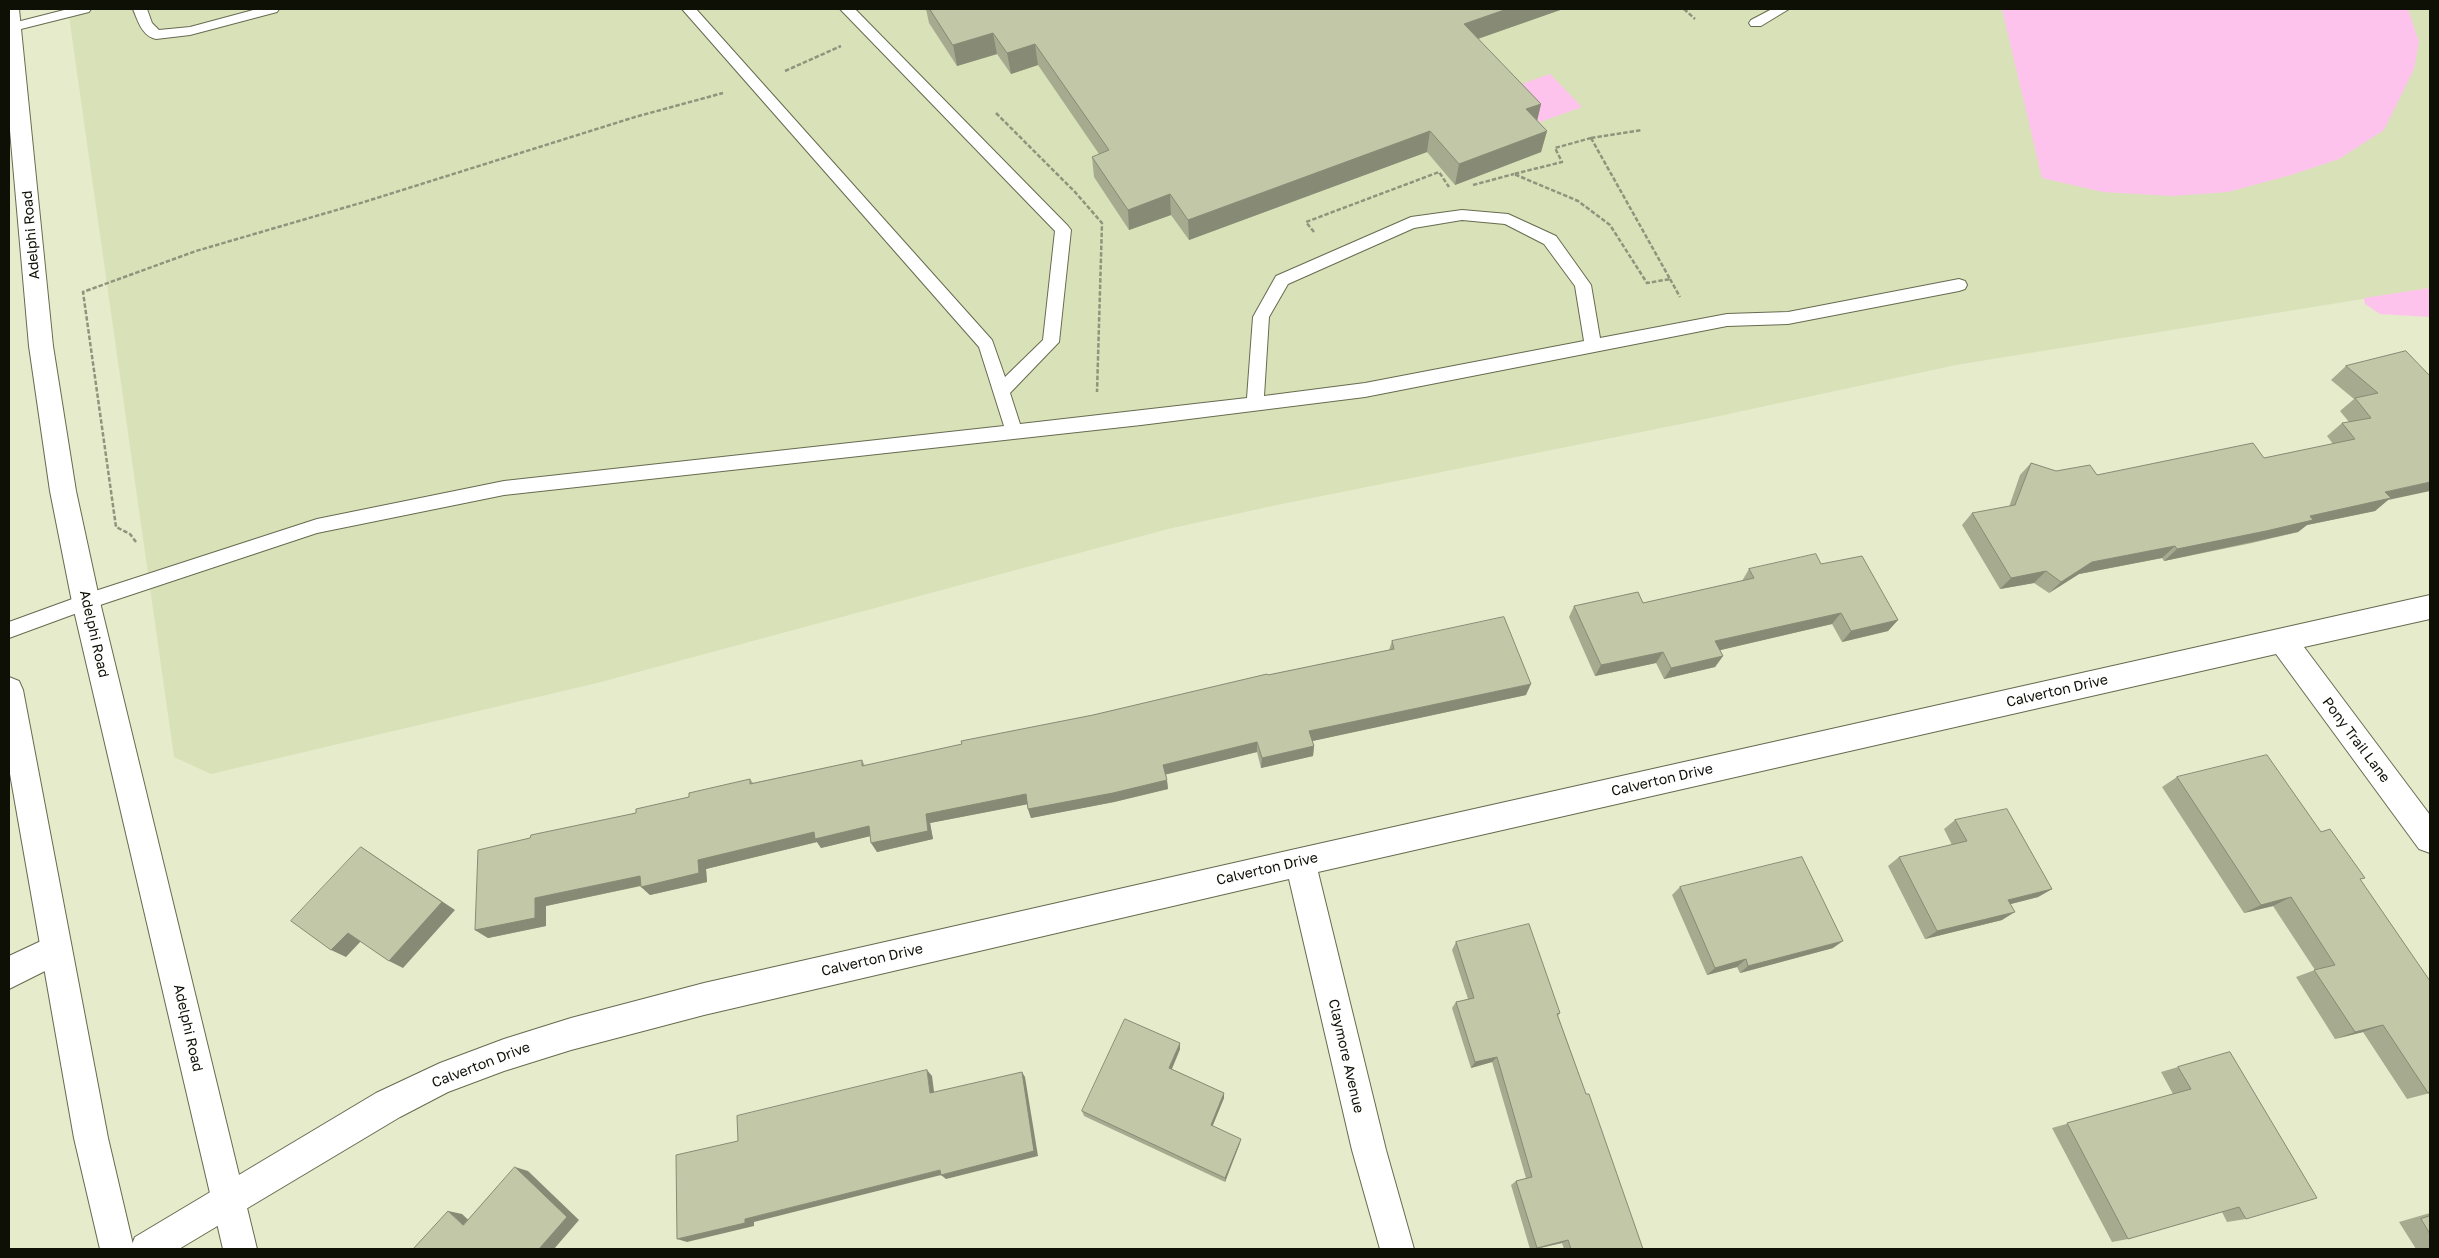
<!DOCTYPE html>
<html>
<head>
<meta charset="utf-8">
<style>
	body { margin:0 }
	#map { position:relative; width:2439px; height:1258px; overflow:hidden; background:#e5ebcb; font-family:"Golos Text",sans-serif }
	canvas { display:block }
	.frame { position:absolute; inset:0; border:10px solid #0e0f05; pointer-events:none }
</style>
</head>
<body>
<div id="map">
<canvas width="2439" height="1258"></canvas>
<div class="frame"></div>
</div>
<script>
const g = document.querySelector('canvas').getContext('2d');
g.lineJoin = 'round';
function fillPath(path, color) {
  g.fillStyle = color;
  g.fill(path, 'evenodd');
}
function stroke(path, color, width, dash) {
  g.strokeStyle = color;
  g.lineWidth = width;
  g.lineCap = dash ? 'butt' : 'round';
  g.setLineDash(dash || []);
  g.stroke(path);
}
function write(font, color, halo, rows, align = 'center') {
  g.font = font + ' "Golos Text",sans-serif';
  g.lineWidth = 5;
  g.setLineDash([]);
  g.textBaseline = 'middle';
  g.strokeStyle = halo;
  g.fillStyle = color;
  for (const [text, x, y, turn = 0] of rows) {
    g.save();
    g.translate(x, y);
    g.rotate((+turn || 0) * Math.PI / 180);
    g.textAlign = isNaN(turn) ? turn : align;
    if (halo) g.strokeText(text, 0, 0);
    g.fillText(text, 0, 0);
    g.restore();
  }
}
fillPath(new Path2D(`
	M 68,9 L 2430,9 L 2430,288 L 1956,365 L 1696,421 L 1272,506 L 1168,529 L 597,683 L 211,774 L 174,757 Z`), '#d9e1b9');
fillPath(new Path2D(`
	M 2002,9 L 2408,9 L 2419,42 L 2414,69 L 2384,130 L 2339,159 L 2291,175 L 2228,192 L 2172,196 L 2103,192 L 2042,178 Z
	M 1550,74 L 1582,107 L 1540,122 L 1508,89 Z
	M 2430,288 L 2430,317 L 2380,314 L 2365,304 L 2364,298 Z`), '#fec3ed');
const service = new Path2D(`
	M 68,9 L 91,9 L 89,12 L 9,32 L 9,24 Z
	M 133,9 L 147,9 L 152,23 L 159,30 L 190,27 L 257,9 L 279,9 L 277,12 L 190,35 L 156,39 C 142,36 138,21 133,9 Z
	M 682,9 L 696,9 L 992,340 L 1005,377 L 1043,340 L 1055,231 L 840,9 L 855,9 L 1068,226 L 1071,230 L 1059,342 L 1010,393 L 1020,424 L 1247,398 L 1253,317 L 1276,276 L 1411,217 L 1462,210 L 1508,214 L 1556,236 L 1591,285 L 1600,338 L 1727,314 L 1788,312 L 1959,279 L 1965,281 L 1967,285 L 1965,289 L 1959,291 L 1788,324 L 1727,326 L 1365,397 L 1141,425 L 504,495 L 317,533 L 88,609 L 9,638 L 9,622 L 86,594 L 317,519 L 504,481 L 1004,426 L 979,347 ZM 1462,220 L 1505,224 L 1544,244 L 1575,286 L 1584,341 L 1365,383 L 1264,396 L 1269,317 L 1288,284 L 1414,228 Z
	M 1772,9 L 1789,9 L 1761,26 L 1751,26 L 1749,23 L 1751,20 Z`);
const minor = new Path2D(`
	M 2430,595 L 2430,619 L 2304,647 L 2430,815 L 2430,853 L 2419,849 L 2276,654 L 1318,872 L 1386,1150 L 1414,1249 L 1380,1249 L 1352,1150 L 1289,879 L 704,1015 L 571,1050 L 504,1071 L 448,1092 L 400,1117 L 179,1249 L 130,1249 L 135,1237 L 376,1093 L 440,1063 L 504,1039 L 571,1018 L 704,983 L 1300,848 Z
	M 56,934 L 67,938 L 72,949 L 67,960 L 9,989 L 9,956 Z`);
const secondary = new Path2D(`
	M 9,9 L 19,9 L 53,346 L 76,491 L 100,602 L 257,1249 L 223,1249 L 72,602 L 50,491 L 29,346 L 9,119 Z
	M 9,677 L 19,681 L 23,690 L 108,1138 L 134,1249 L 100,1249 L 74,1138 L 9,768 Z`);
stroke(service, '#666b4f', 2);
stroke(minor, '#666b4f', 2);
stroke(secondary, '#666b4f', 2);
stroke(new Path2D(`
	M 1684,9 L 1695,19
	M 785,71 L 841,46
	M 996,113 L 1075,192 L 1102,223 L 1097,392
	M 1591,138 L 1642,130
	M 1591,138 L 1670,279 L 1647,283 L 1610,225 L 1578,201 L 1514,174 L 1562,162 L 1555,148 Z
	M 1473,185 L 1514,174
	M 1314,232 L 1306,222 L 1439,172 L 1449,187
	M 1670,279 L 1680,297
	M 136,542 L 130,534 L 116,527 L 83,292 L 196,251 L 364,202 L 635,117 L 723,93`), '#90947c', 2.5, [4.5, 2]);
fillPath(service, '#fff');
fillPath(minor, '#fff');
fillPath(secondary, '#fff');
fillPath(new Path2D(`
	M 926,9 L 1563,9 L 1478,39 L 1541,104 L 1537,121 L 1547,131 L 1541,152 L 1455,185 L 1427,152 L 1189,240 L 1171,215 L 1129,230 L 1094,177 L 1092,157 L 1099,154 L 1038,65 L 1011,74 L 997,54 L 957,66 L 929,23 Z
	M 2406,351 L 2388,500 L 2375,511 L 2307,525 L 2298,532 L 2252,543 L 2164,561 L 2162,558 L 2079,574 L 2049,593 L 2034,583 L 2000,589 L 1962,525 L 1972,513 L 2009,507 L 2020,475 L 2031,463 L 2056,471 L 2097,475 L 2264,458 L 2333,444 L 2327,436 L 2342,423 L 2349,422 L 2340,411 L 2354,399 L 2331,380 L 2346,366 Z
	M 1821,564 L 1898,620 L 1888,631 L 1842,642 L 1832,624 L 1720,650 L 1723,656 L 1715,667 L 1664,679 L 1656,663 L 1595,676 L 1569,617 L 1574,606 L 1643,603 L 1742,581 L 1749,569 Z
	M 1392,641 L 1526,695 L 1312,741 L 1314,746 L 1313,756 L 1261,768 L 1257,752 L 1166,774 L 1168,789 L 1114,802 L 1031,818 L 1028,809 L 1027,804 L 930,823 L 933,839 L 877,852 L 870,836 L 821,848 L 817,842 L 706,869 L 707,882 L 650,895 L 641,886 L 546,906 L 546,926 L 488,938 L 475,930 L 530,838 L 636,813 L 750,779 L 753,783 L 862,760 L 865,766 L 1093,715 L 1268,675 L 1389,650 Z
	M 2177,777 L 2321,832 L 2360,880 L 2430,1093 L 2407,1099 L 2363,1032 L 2335,1039 L 2296,977 L 2315,970 L 2273,906 L 2244,913 L 2162,787 Z
	M 1955,820 L 2052,889 L 2038,897 L 2011,904 L 2002,920 L 1925,939 L 1888,866 L 1899,857 L 1952,845 L 1944,829 Z
	M 1680,887 L 1833,948 L 1740,973 L 1737,967 L 1707,975 L 1672,895 Z
	M 1456,942 L 1560,1013 L 1558,1016 L 1586,1094 L 1643,1249 L 1564,1249 L 1562,1243 L 1537,1249 L 1530,1249 L 1511,1185 L 1516,1181 L 1526,1178 L 1492,1062 L 1471,1068 L 1452,1008 L 1456,1002 L 1468,999 L 1452,950 Z
	M 1180,1049 L 1172,1069 L 1224,1093 L 1224,1098 L 1212,1126 L 1240,1143 L 1225,1182 L 1084,1116 L 1082,1111 Z
	M 2230,1052 L 2246,1219 L 2227,1222 L 2222,1212 L 2128,1239 L 2112,1242 L 2052,1128 L 2173,1094 L 2161,1072 L 2178,1067 Z
	M 2430,1213 L 2430,1249 L 2416,1249 L 2399,1222 Z`), '#a6ab90');
fillPath(new Path2D(`
	M 1507,9 L 1563,9 L 1460,45 L 1464,24 Z
	M 993,33 L 997,54 L 957,66 L 953,45 Z
	M 1035,44 L 1038,65 L 1011,74 L 1007,53 Z
	M 1541,104 L 1536,125 L 1526,109 Z
	M 1430,131 L 1427,152 L 1189,240 L 1188,220 Z
	M 1547,131 L 1541,152 L 1455,185 L 1459,164 Z
	M 1170,194 L 1171,215 L 1129,230 L 1128,210 Z
	M 2430,482 L 2430,491 L 2388,500 L 2375,511 L 2307,525 L 2298,532 L 2164,561 L 2177,549 L 2385,492 Z
	M 2175,546 L 2162,558 L 2079,574 L 2049,593 L 2061,582 L 2092,562 Z
	M 2046,571 L 2034,583 L 2000,589 L 2011,578 Z
	M 1841,613 L 1832,624 L 1708,653 L 1715,641 Z
	M 1898,620 L 1888,631 L 1842,642 L 1851,631 Z
	M 1663,652 L 1656,663 L 1595,676 L 1601,665 Z
	M 1723,656 L 1715,667 L 1664,679 L 1671,668 Z
	M 1531,684 L 1526,695 L 1308,742 L 1309,731 Z
	M 1257,742 L 1257,752 L 1164,775 L 1163,765 Z
	M 1314,746 L 1313,756 L 1261,768 L 1262,758 Z
	M 1167,780 L 1168,789 L 1114,802 L 1031,818 L 1028,809 Z
	M 1026,794 L 1029,804 L 930,823 L 933,839 L 877,852 L 871,843 L 926,814 Z
	M 869,826 L 875,835 L 821,848 L 817,842 L 706,869 L 707,882 L 650,895 L 641,887 L 698,860 L 814,832 Z
	M 361,847 L 455,910 L 403,968 L 389,961 Z
	M 640,876 L 649,884 L 546,906 L 546,926 L 488,938 L 475,930 L 535,898 Z
	M 2052,889 L 2038,897 L 1995,908 L 2008,900 Z
	M 2291,897 L 2273,906 L 2244,913 L 2261,905 Z
	M 2015,912 L 2002,920 L 1925,939 L 1937,931 Z
	M 348,933 L 362,940 L 346,957 L 331,950 Z
	M 1843,941 L 1833,948 L 1740,973 L 1748,966 Z
	M 1746,959 L 1737,967 L 1707,975 L 1715,968 Z
	M 2383,1025 L 2363,1032 L 2335,1039 L 2355,1032 Z
	M 1180,1043 L 1180,1049 L 1170,1073 L 1169,1068 Z
	M 1497,1057 L 1492,1062 L 1471,1068 L 1475,1062 Z
	M 927,1070 L 932,1076 L 935,1099 L 930,1093 Z
	M 1022,1072 L 1025,1077 L 1038,1156 L 946,1179 L 941,1175 Z
	M 1224,1093 L 1224,1098 L 1211,1130 L 1211,1125 Z
	M 1241,1139 L 1240,1143 L 1225,1182 L 1225,1178 Z
	M 515,1167 L 528,1171 L 579,1220 L 554,1249 L 539,1249 Z
	M 940,1170 L 945,1174 L 754,1222 L 754,1226 L 687,1242 L 677,1239 L 745,1219 Z
	M 448,1211 L 462,1214 L 477,1228 L 463,1225 Z
	M 1568,1240 L 1562,1243 L 1534,1249 L 1537,1248 Z`), '#878b75');
const building = new Path2D(`
	M 930,9 L 1507,9 L 1464,24 L 1541,104 L 1526,109 L 1547,131 L 1459,164 L 1430,131 L 1188,220 L 1170,194 L 1128,210 L 1092,157 L 1109,150 L 1035,44 L 1007,53 L 993,33 L 953,45 Z
	M 2406,351 L 2430,376 L 2430,482 L 2385,492 L 2391,498 L 2310,516 L 2313,520 L 2266,531 L 2177,549 L 2175,546 L 2092,562 L 2061,582 L 2046,571 L 2011,578 L 1972,513 L 2015,505 L 2031,463 L 2056,471 L 2090,465 L 2097,475 L 2253,443 L 2264,458 L 2355,439 L 2342,423 L 2371,418 L 2355,398 L 2378,393 L 2346,366 Z
	M 1816,554 L 1821,564 L 1862,556 L 1898,620 L 1851,631 L 1841,613 L 1715,641 L 1723,656 L 1671,668 L 1663,652 L 1601,665 L 1574,606 L 1638,592 L 1643,603 L 1754,578 L 1749,569 Z
	M 1504,617 L 1531,684 L 1309,731 L 1314,746 L 1262,758 L 1257,742 L 1163,765 L 1167,780 L 1113,793 L 1028,809 L 1026,794 L 926,814 L 928,831 L 871,843 L 869,826 L 815,839 L 814,832 L 698,860 L 699,873 L 641,887 L 640,876 L 535,898 L 535,918 L 475,930 L 478,850 L 530,838 L 531,835 L 636,813 L 636,809 L 689,797 L 689,793 L 750,779 L 750,784 L 862,760 L 862,766 L 962,744 L 961,741 L 1093,715 L 1267,674 L 1268,675 L 1394,649 L 1392,641 Z
	M 2267,755 L 2321,832 L 2330,829 L 2365,878 L 2360,879 L 2430,981 L 2430,1093 L 2428,1093 L 2383,1025 L 2355,1032 L 2314,970 L 2335,965 L 2291,897 L 2261,905 L 2177,777 Z
	M 2007,809 L 2052,889 L 2008,900 L 2015,912 L 1937,931 L 1899,857 L 1967,841 L 1955,820 Z
	M 361,847 L 442,902 L 389,961 L 348,933 L 331,950 L 291,921 Z
	M 1802,857 L 1843,941 L 1748,966 L 1746,959 L 1715,968 L 1680,887 Z
	M 1529,924 L 1560,1013 L 1557,1014 L 1586,1094 L 1589,1094 L 1643,1249 L 1571,1249 L 1568,1240 L 1537,1248 L 1516,1181 L 1532,1177 L 1497,1057 L 1475,1062 L 1456,1002 L 1474,998 L 1456,942 Z
	M 1125,1019 L 1180,1043 L 1169,1068 L 1224,1093 L 1211,1125 L 1241,1139 L 1225,1178 L 1082,1111 Z
	M 2230,1052 L 2317,1198 L 2246,1219 L 2239,1207 L 2128,1239 L 2067,1123 L 2191,1089 L 2178,1067 Z
	M 927,1070 L 930,1093 L 1022,1072 L 1034,1151 L 941,1175 L 940,1170 L 745,1219 L 745,1223 L 677,1239 L 676,1155 L 738,1141 L 737,1116 Z
	M 515,1167 L 567,1217 L 539,1249 L 413,1249 L 448,1211 L 463,1225 Z
	M 2430,1216 L 2430,1234 L 2421,1219 Z`);
fillPath(building, '#c1c7a7');
stroke(building, '#878b75', 1);
write('14px', '#0e0f05', '#fff', [
	["Adelphi Road",31,235,-95],
	["Adelphi Road",94,634,77],
	["Calverton Drive",2057,691,-13],
	["Pony Trail Lane",2356,740,53],
	["Calverton Drive",1662,780,-13],
	["Calverton Drive",1267,869,-13],
	["Calverton Drive",872,960,-13],
	["Adelphi Road",188,1028,77],
	["Claymore Avenue",1346,1056,77],
	["Calverton Drive",481,1065,-21]
]);
</script>
</body>
</html>
